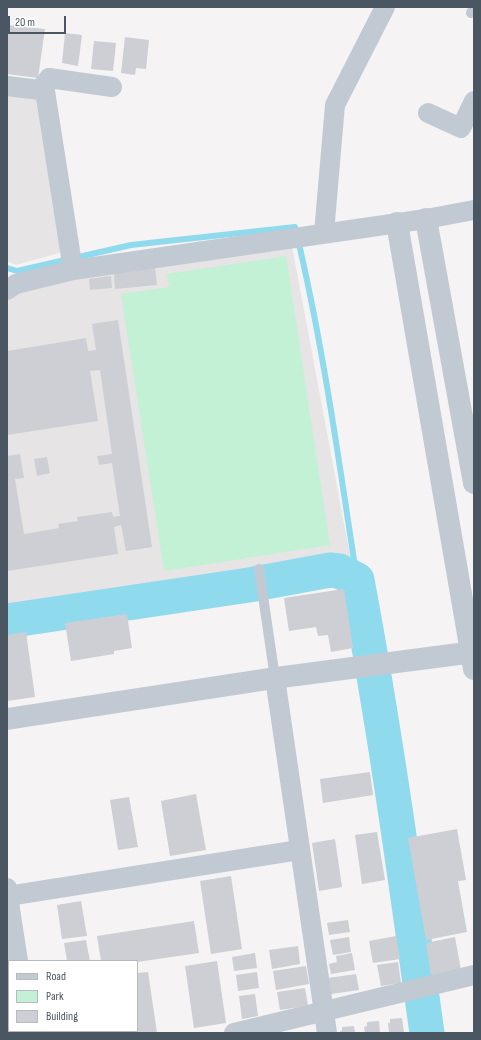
<!DOCTYPE html>
<html>
<head>
<meta charset="utf-8">
<style>
	body { margin:0 }
	#map { position:relative; width:481px; height:1040px; overflow:hidden; background:#f5f3f3; font-family:"Sofia Sans Condensed",sans-serif }
	canvas { display:block }
	.frame { position:absolute; inset:0; border:8px solid #4a5661; pointer-events:none }
	.legend { position:absolute; left:8px; top:960px; width:130px; height:72px; box-sizing:border-box; background:#fff; border:1px solid #b7bbc0; margin:0; padding:5px 7px; list-style:none; font-size:12px; color:#4a5661 }
	.legend li { display:flex; align-items:center; gap:8px; height:20px }
	.legend b { width:20px; border:1px solid #b7bbc0 }
	.scale { position:absolute; left:8px; top:16px; width:58px; height:18px; box-sizing:border-box; border:2px solid #4a5661; border-top:0; padding-left:5px; font-size:12px; line-height:14px; white-space:nowrap; color:#4a5661; -webkit-text-stroke:3px #fff; paint-order:stroke }
</style>
</head>
<body>
<div id="map">
<canvas width="481" height="1040"></canvas>
<div class="frame"></div>
<ul class="legend">
<li><b style="height:5px;background:#c1cad2"></b>Road</li>
<li><b style="height:11px;background:#c3f1d5"></b>Park</li>
<li><b style="height:11px;background:#cdcfd5"></b>Building</li>
</ul>
<div class="scale">20 m</div>
</div>
<script>
const g = document.querySelector('canvas').getContext('2d');
g.lineJoin = 'round';
function fillPath(path, color) {
  g.fillStyle = color;
  g.fill(path, 'evenodd');
}
function stroke(path, color, width, dash) {
  g.strokeStyle = color;
  g.lineWidth = width;
  g.lineCap = dash ? 'butt' : 'round';
  g.setLineDash(dash || []);
  g.stroke(path);
}
fillPath(new Path2D(`
	M 7,90 L 38,95 L 66,251 L 16,265 L 7,261 Z
	M 292,246 L 351,561 L 7,613 L 7,298 L 15,292 L 73,278 Z`), '#e6e4e5');
fillPath(new Path2D(`
	M 286,256 L 330,545 L 164,571 L 121,294 L 169,287 L 167,274 Z`), '#c3f1d5');
stroke(new Path2D(`
	M 7,268 L 17,271 L 131,245 L 295,227 C 323,343 339,462 357,580`), '#90daee', 6);
stroke(new Path2D(`
	M 7,621 L 249,585 L 330,570 L 339,571 L 357,580 C 385,730 406,882 427,1033`), '#90daee', 35);
fillPath(new Path2D(`
	M 7,25 L 45,29 L 38,78 L 7,74 Z
	M 65,33 L 82,35 L 78,66 L 62,63 Z
	M 125,37 L 149,40 L 146,69 L 136,68 L 135,75 L 121,73 Z
	M 94,41 L 116,43 L 113,71 L 91,69 Z
	M 155,268 L 157,285 L 115,289 L 114,273 Z
	M 111,276 L 112,288 L 90,290 L 89,279 Z
	M 118,320 L 152,547 L 126,551 L 121,525 L 114,527 L 118,554 L 7,571 L 7,456 L 20,454 L 24,478 L 15,479 L 24,534 L 59,528 L 58,524 L 78,521 L 77,517 L 112,512 L 113,517 L 120,516 L 112,463 L 99,465 L 97,456 L 112,454 L 100,370 L 90,371 L 98,421 L 7,435 L 7,351 L 86,338 L 88,351 L 96,350 L 92,324 Z
	M 47,457 L 50,473 L 37,476 L 34,459 Z
	M 344,589 L 353,648 L 331,652 L 328,635 L 318,636 L 316,627 L 289,631 L 284,598 Z
	M 127,614 L 132,648 L 114,651 L 114,654 L 71,661 L 65,623 Z
	M 26,632 L 35,697 L 7,701 L 7,635 Z
	M 370,772 L 373,795 L 323,803 L 320,779 Z
	M 196,794 L 206,850 L 170,856 L 161,801 Z
	M 129,797 L 138,847 L 118,850 L 110,800 Z
	M 457,829 L 466,880 L 458,881 L 467,932 L 426,940 L 408,838 Z
	M 377,832 L 385,880 L 362,884 L 355,835 Z
	M 335,839 L 342,887 L 319,891 L 312,843 Z
	M 231,876 L 242,949 L 211,954 L 200,881 Z
	M 81,901 L 87,936 L 62,939 L 57,905 Z
	M 348,920 L 350,932 L 329,935 L 327,923 Z
	M 194,921 L 199,953 L 137,962 L 137,961 L 101,961 L 97,936 Z
	M 396,936 L 400,959 L 373,963 L 369,941 Z
	M 349,937 L 351,952 L 333,955 L 330,940 Z
	M 455,937 L 461,970 L 431,975 L 426,943 Z
	M 86,940 L 90,961 L 67,961 L 64,943 Z
	M 298,946 L 300,964 L 272,969 L 269,950 Z
	M 255,953 L 257,968 L 234,971 L 232,957 Z
	M 352,953 L 355,970 L 331,974 L 329,964 L 337,962 L 336,956 Z
	M 217,961 L 226,1023 L 194,1028 L 185,966 Z
	M 398,962 L 401,983 L 381,986 L 377,965 Z
	M 306,966 L 309,984 L 276,990 L 273,971 Z
	M 148,972 L 157,1033 L 123,1033 L 123,1031 L 137,1031 L 137,973 Z
	M 257,972 L 259,988 L 238,991 L 236,975 Z
	M 356,974 L 359,990 L 331,994 L 328,978 Z
	M 305,988 L 308,1006 L 280,1010 L 277,992 Z
	M 255,994 L 258,1016 L 242,1019 L 239,996 Z
	M 402,1018 L 404,1033 L 389,1033 L 388,1023 L 390,1023 L 390,1019 Z
	M 379,1021 L 380,1033 L 365,1033 L 364,1027 L 367,1026 L 367,1022 Z
	M 354,1026 L 355,1033 L 340,1033 L 340,1031 L 342,1031 L 342,1027 Z
	M 79,1031 L 108,1031 L 108,1033 L 79,1033 Z`), '#cdcfd5');
stroke(new Path2D(`
	M 471,13 L 474,7
	M 259,569 L 275,678`), '#c1cad2', 10);
stroke(new Path2D(`
	M 7,86 L 40,90 L 45,91 L 73,270
	M 40,90 L 49,78 L 112,87
	M 428,113 L 461,128 L 474,101
	M 324,233 L 335,105 L 385,7
	M 7,290 L 16,284 L 73,270 L 426,219 L 474,210
	M 275,678 L 327,1033
	M 7,888 L 8,896 L 299,850
	M 8,896 L 18,961
	M 28,1031 L 28,1033
	M 234,1033 L 474,975`), '#c1cad2', 20);
stroke(new Path2D(`
	M 426,219 L 474,483
	M 397,223 L 474,669
	M 7,719 L 275,678 L 474,652`), '#c1cad2', 22);
</script>
</body>
</html>
